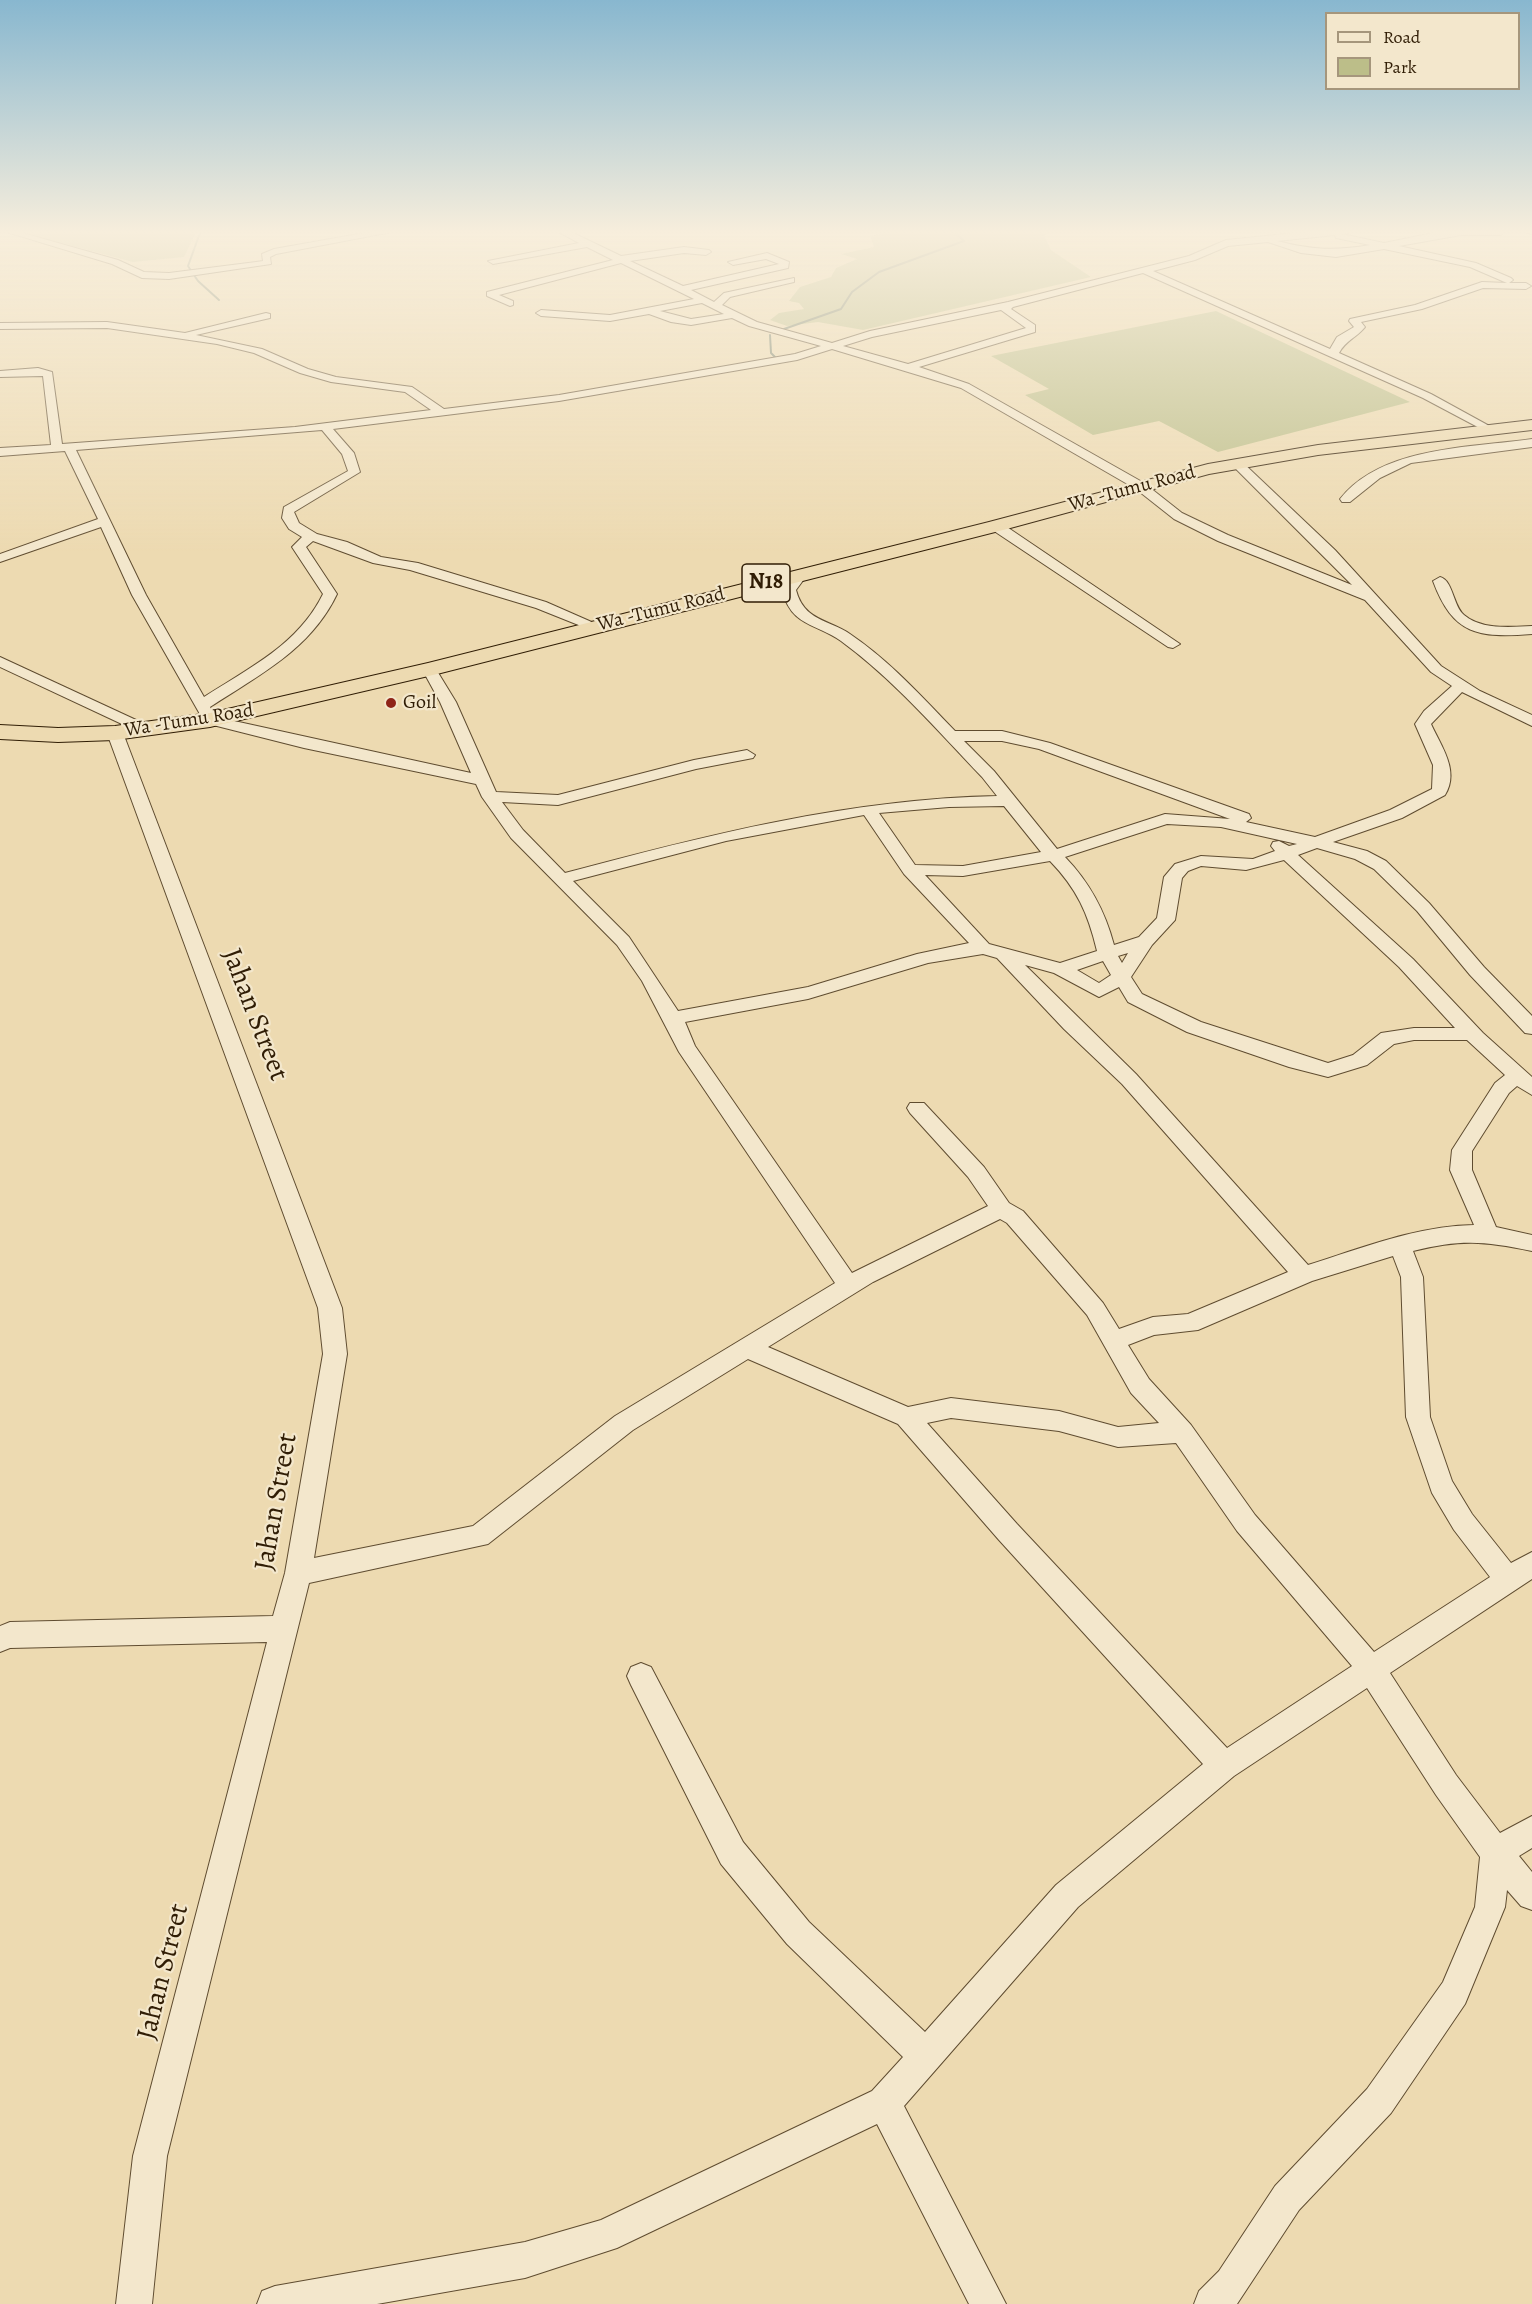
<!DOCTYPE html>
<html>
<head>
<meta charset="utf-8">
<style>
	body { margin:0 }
	#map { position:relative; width:1532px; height:2304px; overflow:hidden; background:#eddab1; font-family:Alegreya,serif }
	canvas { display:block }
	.legend { position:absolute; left:1325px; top:12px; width:195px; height:78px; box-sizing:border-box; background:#f3e7cc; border:2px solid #a5967c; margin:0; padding:8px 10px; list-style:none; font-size:18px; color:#301d05 }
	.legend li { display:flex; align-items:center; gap:12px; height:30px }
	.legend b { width:30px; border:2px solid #a5967c }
</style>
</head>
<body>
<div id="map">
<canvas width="1532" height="2304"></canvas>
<ul class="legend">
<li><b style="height:8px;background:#f3e7cc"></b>Road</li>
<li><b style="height:16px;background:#bcbe89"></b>Park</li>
</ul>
</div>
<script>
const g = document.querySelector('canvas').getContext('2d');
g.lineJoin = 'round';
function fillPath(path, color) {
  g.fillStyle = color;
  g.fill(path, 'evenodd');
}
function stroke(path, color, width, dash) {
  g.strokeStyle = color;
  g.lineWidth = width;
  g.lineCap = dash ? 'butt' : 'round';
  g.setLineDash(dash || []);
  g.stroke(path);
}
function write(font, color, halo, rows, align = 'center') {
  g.font = font + ' Alegreya,serif';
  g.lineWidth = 4.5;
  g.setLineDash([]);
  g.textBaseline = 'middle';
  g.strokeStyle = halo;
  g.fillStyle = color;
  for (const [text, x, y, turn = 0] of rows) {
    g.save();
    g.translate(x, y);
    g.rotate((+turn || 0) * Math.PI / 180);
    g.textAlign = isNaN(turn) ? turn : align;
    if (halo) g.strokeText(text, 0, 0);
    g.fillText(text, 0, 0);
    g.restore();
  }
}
fillPath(new Path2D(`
	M 12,230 L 197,230 L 184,257 L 133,262 Z
	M 900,230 L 1057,230 L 1044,235 L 1051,250 L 1091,277 L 863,330 L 818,322 L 787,326 L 770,320 L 779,313 L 804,309 L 799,303 L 789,301 L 800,287 L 831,277 L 836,268 L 857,259 L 841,254 L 874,247 L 870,236 Z
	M 1216,311 L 1410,402 L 1218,452 L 1159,421 L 1093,435 L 1025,395 L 1049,389 L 991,356 Z`), '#bcbe89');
stroke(new Path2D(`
	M 201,230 L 188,266 L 198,281 L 219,300
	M 784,329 L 841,309 L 852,292 L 879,272 L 964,241 L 952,230
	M 770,335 L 771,353 L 777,359`), '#6f7c68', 2);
const minor = new Path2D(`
	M 0,230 L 12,230 L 118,260 L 144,272 L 169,273 L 256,262 L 263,261 L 262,254 L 274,249 L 381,230 L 402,230 L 276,254 L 270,257 L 271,264 L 169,279 L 142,278 L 112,264 Z
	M 555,230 L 567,230 L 621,256 L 684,247 L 709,250 L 711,252 L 706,255 L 684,253 L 630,261 L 683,286 L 779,264 L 766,259 L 733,265 L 728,262 L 767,253 L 789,262 L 788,268 L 691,290 L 714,302 L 724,293 L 794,278 L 794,282 L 730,297 L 722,305 L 757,322 L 832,343 L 870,331 L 1008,302 L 1189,256 L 1226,240 L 1325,230 L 1360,230 L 1342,234 L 1384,243 L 1448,230 L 1504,230 L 1501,235 L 1461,235 L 1399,246 L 1476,263 L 1511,278 L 1513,280 L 1509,283 L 1526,283 L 1531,286 L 1526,289 L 1483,288 L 1422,309 L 1361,322 L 1365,327 C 1356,338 1346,340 1339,353 L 1431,394 L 1493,428 L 1495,430 L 1489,433 L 1423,398 L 1143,273 L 1013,307 L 1011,309 L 1035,325 L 1035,332 L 919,367 L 969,384 L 1144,483 L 1182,513 L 1228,535 L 1352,585 L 1230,463 L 1240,460 L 1335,550 L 1441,666 L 1480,691 L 1532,715 L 1532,726 L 1462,692 L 1431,724 C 1441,746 1460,771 1445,795 L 1402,818 L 1333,842 L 1367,851 L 1386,861 L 1429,903 L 1484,967 L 1532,1016 L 1532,1034 L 1525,1033 L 1470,975 L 1417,911 L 1374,869 L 1355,859 L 1317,848 L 1298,855 L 1413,959 L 1483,1033 L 1532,1077 L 1532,1095 L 1517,1086 L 1509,1093 L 1472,1151 L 1472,1170 L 1496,1227 L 1532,1235 L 1532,1251 C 1484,1241 1461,1239 1413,1251 L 1423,1277 L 1430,1417 L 1452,1481 L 1472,1514 L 1511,1563 L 1532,1552 L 1532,1579 L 1390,1673 L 1456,1775 L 1500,1833 L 1532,1816 L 1532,1848 L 1519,1856 L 1532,1872 L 1532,1910 L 1521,1906 L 1507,1890 L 1505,1907 L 1465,2004 L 1391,2113 L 1299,2210 L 1237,2304 L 1194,2304 L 1199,2291 L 1219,2271 L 1275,2186 L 1367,2089 L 1443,1982 L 1475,1907 L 1480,1857 L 1436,1795 L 1367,1688 L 1234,1776 L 1078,1907 L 904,2106 L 1006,2304 L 969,2304 L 877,2124 L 617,2248 L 525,2278 L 377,2304 L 257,2304 L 262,2291 L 275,2286 L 525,2242 L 601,2220 L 872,2091 L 903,2057 L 787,1944 L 721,1864 L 631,1685 L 627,1676 L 631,1667 L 641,1663 L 651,1667 L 743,1842 L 809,1922 L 925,2032 L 1056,1885 L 1203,1764 L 999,1540 L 898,1424 L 748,1359 L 633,1430 L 488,1544 L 309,1583 L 167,2156 L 152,2304 L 116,2304 L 133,2156 L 267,1642 L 10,1648 L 0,1652 L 0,1626 L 10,1622 L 273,1616 L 285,1573 L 323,1354 L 318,1308 L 107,733 L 110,730 L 115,728 L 123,733 L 342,1308 L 347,1354 L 314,1558 L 473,1526 L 615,1416 L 835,1283 L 679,1052 L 642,981 L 617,945 L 511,838 L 482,797 L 476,784 L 304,748 L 205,723 L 132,595 L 101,527 L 0,562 L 0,554 L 98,519 L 65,451 L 0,456 L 0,448 L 51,445 L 43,376 L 0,377 L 0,371 L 38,368 L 52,372 L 62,444 L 295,427 L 431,410 L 405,392 L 331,382 L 300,373 L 254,353 L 217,344 L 107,328 L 0,329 L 0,323 L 107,322 L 185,333 L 266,313 L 270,314 L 270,318 L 196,335 L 262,349 L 308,369 L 336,377 L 412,387 L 444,409 L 559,395 L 795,354 L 821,346 L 749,326 L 732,318 L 691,325 L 671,322 L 649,314 L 610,321 L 541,316 L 536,313 L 541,310 L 610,315 L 694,299 L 621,263 L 499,295 L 513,301 L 513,305 L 510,306 L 487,296 L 487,292 L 613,260 L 587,247 L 493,264 L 488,261 L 579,243 ZM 1335,235 L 1336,238 L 1370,245 C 1335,251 1312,250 1277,241 ZM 1268,242 L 1301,253 L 1336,257 L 1384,249 L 1470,267 L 1507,283 L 1482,282 L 1415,305 L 1350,319 L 1349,321 L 1354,327 L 1337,337 L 1330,349 L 1153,271 L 1195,260 L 1228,246 ZM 702,303 L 724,314 L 691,319 L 660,311 ZM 1001,310 L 1026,328 L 908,364 L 843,346 L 872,337 ZM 832,349 L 961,388 L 1136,489 L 1174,519 L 1218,541 L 1365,600 L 1431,672 L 1452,686 L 1424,711 L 1415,724 L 1433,765 L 1432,789 L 1390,810 L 1315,837 L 1246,822 L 1251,818 L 1249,814 L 1050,743 L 1002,731 L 955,731 C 922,697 890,661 850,634 C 828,619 804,621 796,590 L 807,575 L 800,571 L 795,572 L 782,590 C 791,626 815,623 841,641 C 894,680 937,730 982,777 L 997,796 C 849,799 707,835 565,873 L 523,830 L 502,802 L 558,805 L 696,769 L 753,758 L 755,755 L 747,750 L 694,760 L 558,795 L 496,792 L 456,702 L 434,666 L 429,665 L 422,669 L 440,702 L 471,773 L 216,717 L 210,707 C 259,675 311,649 337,594 L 306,547 L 313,541 L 373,563 L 410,570 L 536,608 L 591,630 L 601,630 L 603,627 L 546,602 L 418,563 L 381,557 L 347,542 L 317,534 L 299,523 L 294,512 L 360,472 L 354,453 L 333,429 L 559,401 L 797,360 ZM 322,430 L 342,454 L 348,471 L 284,507 L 282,518 L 289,529 L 302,537 L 292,547 L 323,594 C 299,644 249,668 204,697 L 146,595 L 76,450 ZM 964,741 L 1002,741 L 1039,749 L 1230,819 L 1165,814 L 1057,849 L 994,771 ZM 1004,806 L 1041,852 L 963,866 L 915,865 L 879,813 L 949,807 ZM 864,815 L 904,874 L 969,943 L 917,954 L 808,987 L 678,1011 L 629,937 L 573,881 L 726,841 ZM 1167,824 L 1221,827 L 1297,844 L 1289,846 L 1279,841 L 1273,842 L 1271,846 L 1275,851 L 1253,859 L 1201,856 L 1175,864 L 1164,877 L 1157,918 L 1139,937 L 1114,945 C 1105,911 1090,883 1065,857 ZM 1284,860 L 1399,967 L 1455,1028 L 1414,1028 L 1381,1033 L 1353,1055 L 1328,1063 L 1201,1022 L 1142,994 L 1131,977 L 1152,945 L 1175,920 L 1182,878 L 1188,871 L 1201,866 L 1246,870 ZM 1050,861 C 1077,889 1088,913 1097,951 L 1060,963 L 989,944 L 925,875 L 963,876 ZM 1128,953 L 1122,963 L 1118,956 ZM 983,954 L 997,958 L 1064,1029 L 1122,1084 L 1288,1272 L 1188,1314 L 1153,1317 L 1119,1329 L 1103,1303 L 1023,1211 L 1009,1203 L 984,1167 L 924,1103 L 910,1103 L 907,1108 L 910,1113 L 968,1177 L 988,1206 L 852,1273 L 695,1046 L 685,1022 L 808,999 L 928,963 ZM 1103,961 L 1111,975 L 1099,983 L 1077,970 ZM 1025,965 L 1054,973 L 1099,997 L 1119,987 L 1128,1002 L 1187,1032 L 1289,1067 L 1328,1077 L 1367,1065 L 1394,1044 L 1414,1040 L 1467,1040 L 1505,1075 L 1495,1083 L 1452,1150 L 1450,1170 L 1474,1225 C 1417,1226 1362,1248 1308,1265 L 1136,1074 ZM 1000,1219 L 1007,1223 L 1087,1315 L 1131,1393 L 1159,1423 L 1118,1427 L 1059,1411 L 951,1398 L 908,1407 L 768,1347 L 873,1282 ZM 1393,1256 L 1401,1277 L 1406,1417 L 1432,1493 L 1454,1530 L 1490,1577 L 1374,1652 L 1255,1515 L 1191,1425 L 1149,1379 L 1128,1345 L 1154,1335 L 1198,1330 L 1312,1281 ZM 951,1418 L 1059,1431 L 1118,1447 L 1176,1443 L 1237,1531 L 1352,1666 L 1227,1748 L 1017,1524 L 927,1423 Z
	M 1517,230 L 1532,230 L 1532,234 Z
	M 1532,439 L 1532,447 L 1411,463 L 1380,478 L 1350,502 L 1342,502 L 1340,499 C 1382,446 1470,448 1532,439 Z
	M 996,522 L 1001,523 L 1180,644 L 1173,648 L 1168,647 L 991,529 L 990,526 Z
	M 1440,577 C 1453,580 1453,606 1464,615 C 1481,630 1511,627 1532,626 L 1532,634 C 1478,638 1453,635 1433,581 Z
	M 0,657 L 149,726 L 152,729 L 149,732 L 139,732 L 0,667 Z`);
const highway = new Path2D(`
	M 1532,420 L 1532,430 L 1318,455 L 1209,474 L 1003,530 L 437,674 L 210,727 L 115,740 L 58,742 L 0,739 L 0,725 L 58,728 L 115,726 L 210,713 L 428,663 L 989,522 L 1208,464 L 1318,445 Z`);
stroke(minor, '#5f4c30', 2);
stroke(highway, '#301d05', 2);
fillPath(minor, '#f3e7cc');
fillPath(highway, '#eddab1');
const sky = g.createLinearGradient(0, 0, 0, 553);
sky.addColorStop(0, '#88b7cf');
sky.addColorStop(0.42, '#f7eedc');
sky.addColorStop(1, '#f7eedc00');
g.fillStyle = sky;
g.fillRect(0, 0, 1532, 553);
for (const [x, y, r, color] of [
	[391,703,6,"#8f2418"]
]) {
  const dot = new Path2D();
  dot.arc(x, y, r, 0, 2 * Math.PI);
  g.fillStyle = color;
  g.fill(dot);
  stroke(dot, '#f3e7cc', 2);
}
write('20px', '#301d05', '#f3e7cc', [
	["Wa -Tumu Road",1132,489,-15],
	["Wa -Tumu Road",661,610,-14],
	["Wa -Tumu Road",189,721,-9]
]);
write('20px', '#301d05', '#f3e7cc', [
	["Goil",403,703]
], 'left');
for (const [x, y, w] of [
	[766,583,48]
]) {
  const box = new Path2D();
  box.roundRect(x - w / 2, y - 19, w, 38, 4.5);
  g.fillStyle = '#f3e7cc';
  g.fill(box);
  stroke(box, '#301d05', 1.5);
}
write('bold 22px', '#301d05', null, [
	["N18",766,583]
]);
write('28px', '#301d05', '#f3e7cc', [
	["Jahan Street",254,1015,69],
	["Jahan Street",277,1502,-80],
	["Jahan Street",164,1972,-76]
]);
</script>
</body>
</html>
